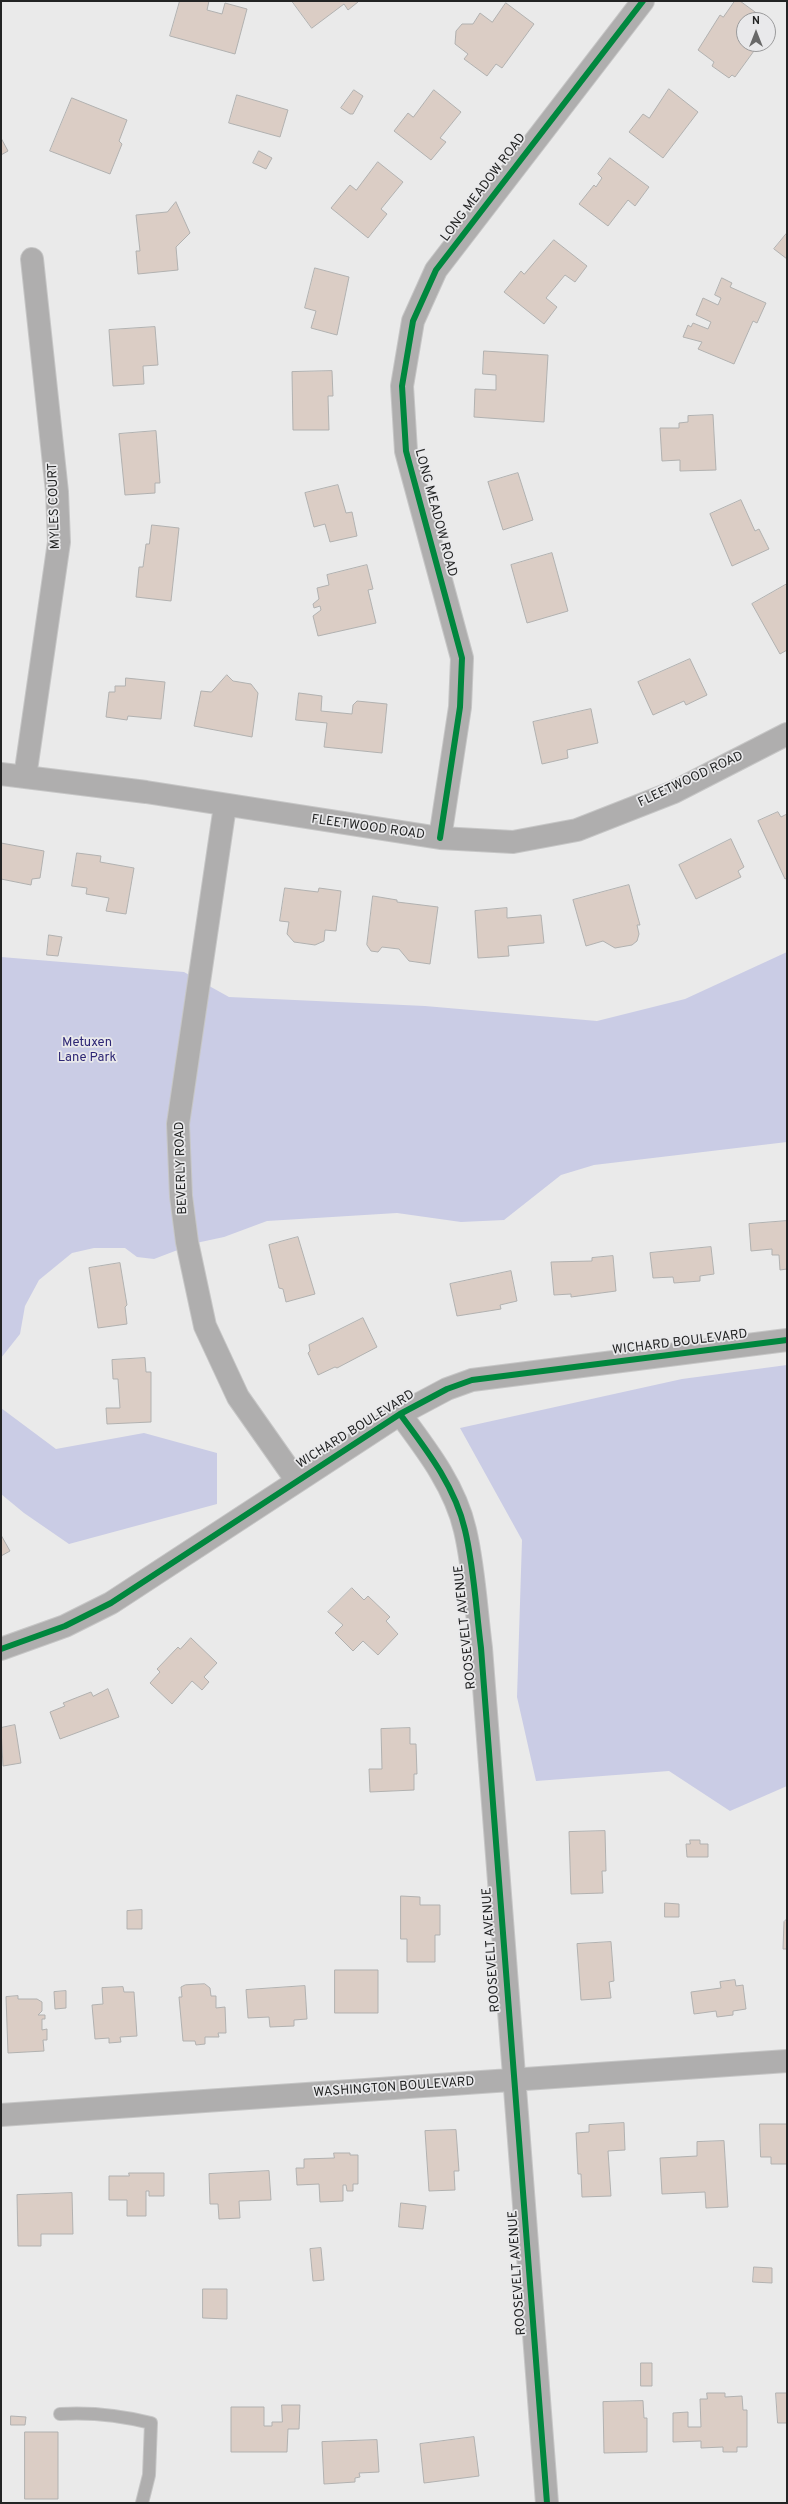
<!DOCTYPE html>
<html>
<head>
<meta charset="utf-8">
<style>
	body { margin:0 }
	#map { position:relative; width:788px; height:2504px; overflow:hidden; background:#eaeaea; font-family:Overpass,sans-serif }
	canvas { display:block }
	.frame { position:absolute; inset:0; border:2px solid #232424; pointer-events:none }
	.north { position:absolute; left:736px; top:12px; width:40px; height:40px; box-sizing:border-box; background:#e9e9eb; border:1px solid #9a9a9b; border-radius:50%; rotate:0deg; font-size:11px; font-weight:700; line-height:16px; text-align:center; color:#232424 }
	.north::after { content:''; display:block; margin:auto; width:14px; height:18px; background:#696969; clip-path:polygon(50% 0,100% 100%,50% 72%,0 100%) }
</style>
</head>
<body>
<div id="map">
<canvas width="788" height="2504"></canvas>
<div class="frame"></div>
<div class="north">N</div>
</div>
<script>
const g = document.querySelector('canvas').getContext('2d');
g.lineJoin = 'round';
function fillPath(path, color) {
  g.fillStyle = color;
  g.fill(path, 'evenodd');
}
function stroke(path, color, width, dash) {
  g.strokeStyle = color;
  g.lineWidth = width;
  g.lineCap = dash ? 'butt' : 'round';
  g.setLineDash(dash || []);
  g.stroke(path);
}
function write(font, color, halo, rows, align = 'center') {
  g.font = font + ' Overpass,sans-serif';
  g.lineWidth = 3.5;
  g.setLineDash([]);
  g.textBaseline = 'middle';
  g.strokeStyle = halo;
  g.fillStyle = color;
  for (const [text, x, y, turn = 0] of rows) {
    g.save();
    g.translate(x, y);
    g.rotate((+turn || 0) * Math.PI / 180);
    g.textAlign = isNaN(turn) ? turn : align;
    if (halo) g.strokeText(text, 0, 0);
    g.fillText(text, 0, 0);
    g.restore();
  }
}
fillPath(new Path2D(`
	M 787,952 L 787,1142 L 594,1165 L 561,1175 L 504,1220 L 461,1222 L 397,1213 L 267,1221 L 224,1237 L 196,1243 L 154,1259 L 137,1257 L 125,1248 L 94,1248 L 72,1253 L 39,1280 L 25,1306 L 20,1334 L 1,1358 L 1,957 L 184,972 L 229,997 L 425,1006 L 597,1021 L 685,999 Z
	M 787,1365 L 787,1786 L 730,1811 L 669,1771 L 536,1781 L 517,1697 L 522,1540 L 460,1428 L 682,1379 Z
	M 1,1408 L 56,1449 L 144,1433 L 217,1453 L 217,1504 L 69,1544 L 24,1513 L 1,1494 Z`), '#cacce5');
const building = new Path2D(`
	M 180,1 L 209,1 L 207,10 L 222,14 L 225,3 L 247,9 L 235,54 L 170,36 Z
	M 292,1 L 357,1 L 358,2 L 348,10 L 344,4 L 312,28 Z
	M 735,1 L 740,1 L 766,20 L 744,20 L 744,44 L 759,44 L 735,77 L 732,75 L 729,78 L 712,66 L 714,62 L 698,50 L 720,15 L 723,17 Z
	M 506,3 L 534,24 L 502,68 L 496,64 L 487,76 L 464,59 L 468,54 L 455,44 L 456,31 L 462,24 L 473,24 L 480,13 L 492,22 Z
	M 669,89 L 698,112 L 663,158 L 629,132 L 643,114 L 649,118 Z
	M 354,90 L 363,96 L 353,114 L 350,114 L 341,108 Z
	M 434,90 L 461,112 L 440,138 L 446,142 L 431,160 L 394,131 L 408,113 L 413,117 Z
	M 237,95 L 288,110 L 280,137 L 229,123 Z
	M 72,98 L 127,120 L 119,141 L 122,144 L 110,174 L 50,151 Z
	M 1,138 L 8,151 L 1,155 Z
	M 259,151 L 272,158 L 266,169 L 253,163 Z
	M 610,158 L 649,187 L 635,206 L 628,200 L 608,226 L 579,204 L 594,185 L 596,187 L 602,178 L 598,174 Z
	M 378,162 L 403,182 L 381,209 L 387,214 L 368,238 L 331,208 L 350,185 L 356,190 Z
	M 176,202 L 190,233 L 176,247 L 178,270 L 138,274 L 136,251 L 140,251 L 136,215 L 167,212 Z
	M 787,233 L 787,259 L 774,249 Z
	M 554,240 L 587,266 L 575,282 L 565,275 L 546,298 L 557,307 L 544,324 L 504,292 L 521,271 L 524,274 Z
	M 315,268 L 349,277 L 337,335 L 311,328 L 316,311 L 305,308 Z
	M 722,278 L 732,283 L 730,287 L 766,303 L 757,323 L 753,321 L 734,364 L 698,349 L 702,342 L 683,337 L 688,325 L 691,327 L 693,323 L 708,329 L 711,322 L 696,315 L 703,298 L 718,305 L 721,298 L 715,295 Z
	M 155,327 L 158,365 L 143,366 L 144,384 L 113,386 L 109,330 Z
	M 484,351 L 548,355 L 544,422 L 474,417 L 475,389 L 496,390 L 496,375 L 483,374 Z
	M 332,371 L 333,396 L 328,396 L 329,430 L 293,430 L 292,372 Z
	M 713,415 L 716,470 L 680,471 L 680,460 L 662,461 L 660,428 L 679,428 L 679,423 L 688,422 L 688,416 Z
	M 156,431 L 160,483 L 155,483 L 155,493 L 125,495 L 119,434 Z
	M 518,473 L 533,520 L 503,530 L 488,482 Z
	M 338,485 L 346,513 L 352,512 L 357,536 L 330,542 L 325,524 L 314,527 L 305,493 Z
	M 741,500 L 755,531 L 759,529 L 769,549 L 732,566 L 710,514 Z
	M 152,525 L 179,528 L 171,601 L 136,597 L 139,567 L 143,567 L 146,544 L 149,544 Z
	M 552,553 L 568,611 L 527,623 L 511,565 Z
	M 367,565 L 373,589 L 368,590 L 376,623 L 318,636 L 313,616 L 321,610 L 320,606 L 314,608 L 313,604 L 319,599 L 317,588 L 329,585 L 327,575 Z
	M 787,584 L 787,650 L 780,654 L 752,604 Z
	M 690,659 L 707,695 L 686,705 L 684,701 L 653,715 L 638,682 Z
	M 227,675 L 233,681 L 251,684 L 258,693 L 252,737 L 194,726 L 201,691 L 211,692 Z
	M 126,678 L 165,682 L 161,719 L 128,716 L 127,720 L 106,717 L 109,692 L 115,692 L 115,686 L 125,686 Z
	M 299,693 L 322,696 L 321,711 L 352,714 L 353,705 L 357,701 L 387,704 L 382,753 L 324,747 L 327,723 L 296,720 Z
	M 591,709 L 598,743 L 567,750 L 568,758 L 542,764 L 533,722 Z
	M 778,812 L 781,817 L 787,814 L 787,878 L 785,879 L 758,821 Z
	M 731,839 L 744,867 L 738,871 L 741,877 L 696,899 L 679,865 Z
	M 1,843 L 44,851 L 40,878 L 32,879 L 31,885 L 1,879 Z
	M 77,853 L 101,856 L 100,862 L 134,868 L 126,914 L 106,911 L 109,898 L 86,894 L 87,888 L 72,886 Z
	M 629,885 L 640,925 L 637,925 L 639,934 L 637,941 L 632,945 L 615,948 L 603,941 L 586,946 L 573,900 Z
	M 285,888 L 318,892 L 319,888 L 341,891 L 336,931 L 325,930 L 324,941 L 315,945 L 294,942 L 287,934 L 289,922 L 280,921 Z
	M 373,896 L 397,900 L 397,902 L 438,907 L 430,964 L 409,961 L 399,949 L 382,947 L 378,952 L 371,951 L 367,945 Z
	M 507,908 L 507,918 L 541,915 L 544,943 L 508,946 L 509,956 L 478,958 L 475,911 Z
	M 49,935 L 62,937 L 58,956 L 47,955 Z
	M 787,1221 L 787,1269 L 780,1270 L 779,1255 L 772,1255 L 772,1249 L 751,1251 L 749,1224 Z
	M 298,1237 L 315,1294 L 286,1302 L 283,1289 L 279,1288 L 269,1245 Z
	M 711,1247 L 714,1274 L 700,1276 L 700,1281 L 674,1283 L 673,1277 L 653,1278 L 650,1253 Z
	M 613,1256 L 616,1291 L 571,1297 L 571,1294 L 554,1295 L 551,1262 L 592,1261 L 592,1258 Z
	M 120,1263 L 127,1305 L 125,1307 L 127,1324 L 98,1328 L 89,1268 Z
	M 511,1271 L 517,1301 L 500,1305 L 501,1309 L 457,1316 L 450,1284 Z
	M 363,1318 L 377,1347 L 337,1368 L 335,1367 L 318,1375 L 308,1353 L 310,1351 L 309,1345 Z
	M 145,1358 L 146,1372 L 151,1372 L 151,1422 L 107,1424 L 106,1408 L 120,1408 L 118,1379 L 113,1379 L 112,1360 Z
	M 1,1535 L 10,1551 L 1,1556 Z
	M 352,1588 L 364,1600 L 368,1596 L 390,1617 L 386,1621 L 398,1634 L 378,1655 L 363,1641 L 353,1651 L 335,1633 L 343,1625 L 328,1612 Z
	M 191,1638 L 217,1663 L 204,1677 L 209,1682 L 202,1690 L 192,1681 L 172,1704 L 150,1683 L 160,1672 L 157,1669 L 178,1647 L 180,1649 Z
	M 108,1689 L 119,1717 L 60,1739 L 50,1712 L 65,1706 L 63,1703 L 91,1692 L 93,1696 Z
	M 15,1725 L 21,1763 L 3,1766 L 1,1728 Z
	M 410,1728 L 410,1744 L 416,1744 L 417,1774 L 414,1774 L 414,1790 L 370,1792 L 369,1769 L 382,1769 L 381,1729 Z
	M 605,1831 L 606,1871 L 602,1871 L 603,1893 L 571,1894 L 569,1832 Z
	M 690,1840 L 700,1840 L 700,1844 L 708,1844 L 708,1857 L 687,1857 L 686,1844 L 690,1844 Z
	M 401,1896 L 420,1897 L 420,1905 L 440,1905 L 440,1935 L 435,1935 L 435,1962 L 407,1962 L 407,1939 L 401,1939 Z
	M 665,1903 L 679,1904 L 679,1917 L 665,1917 Z
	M 142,1910 L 142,1929 L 127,1929 L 127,1911 Z
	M 787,1919 L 787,1949 L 783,1949 L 784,1922 Z
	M 611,1942 L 614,1981 L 609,1982 L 611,1998 L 581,2000 L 577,1944 Z
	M 335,1970 L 378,1970 L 378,2013 L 335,2013 Z
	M 735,1980 L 736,1986 L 743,1985 L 746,2009 L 733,2011 L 733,2015 L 717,2017 L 716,2011 L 694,2014 L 691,1992 L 721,1988 L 720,1982 Z
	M 205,1984 L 210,1988 L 211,1996 L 216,1996 L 216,2008 L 225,2007 L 226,2033 L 218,2033 L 219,2037 L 205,2037 L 205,2044 L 196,2045 L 195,2041 L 183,2041 L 179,1997 L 182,1997 L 181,1987 L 185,1985 Z
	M 305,1986 L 307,2019 L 294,2020 L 294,2026 L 270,2027 L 269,2017 L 248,2018 L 246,1990 Z
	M 123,1987 L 124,1992 L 134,1992 L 137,2036 L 120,2037 L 121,2042 L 109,2043 L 109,2038 L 95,2039 L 92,2005 L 103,2004 L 102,1988 Z
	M 66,1991 L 66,2008 L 55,2009 L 54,1992 Z
	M 18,1996 L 18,1999 L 37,1999 L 42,2002 L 42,2011 L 38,2015 L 45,2015 L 45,2019 L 42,2019 L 42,2030 L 47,2029 L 47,2040 L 43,2040 L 44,2051 L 8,2053 L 6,1997 Z
	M 624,2123 L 625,2150 L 608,2151 L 611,2196 L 582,2197 L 581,2174 L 578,2174 L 576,2133 L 589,2132 L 589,2125 Z
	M 760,2124 L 787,2124 L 787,2164 L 771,2164 L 771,2157 L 761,2157 Z
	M 456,2130 L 459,2171 L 454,2171 L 455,2190 L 429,2191 L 425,2131 Z
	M 724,2141 L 728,2207 L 706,2208 L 705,2192 L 662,2194 L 660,2158 L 697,2156 L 697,2142 Z
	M 334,2153 L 350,2153 L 350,2155 L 358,2155 L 358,2184 L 353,2184 L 353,2191 L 347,2191 L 346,2185 L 343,2185 L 343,2201 L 320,2202 L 319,2184 L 297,2185 L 296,2168 L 304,2168 L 304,2159 L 334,2158 Z
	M 269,2171 L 271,2200 L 239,2201 L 240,2218 L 219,2219 L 218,2204 L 210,2204 L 209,2174 Z
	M 129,2173 L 164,2173 L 164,2196 L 149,2196 L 149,2191 L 146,2191 L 146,2216 L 127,2216 L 127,2200 L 109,2200 L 109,2176 L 129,2176 Z
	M 72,2193 L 73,2234 L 41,2234 L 41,2246 L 18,2246 L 17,2195 Z
	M 401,2203 L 426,2206 L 423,2229 L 399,2227 Z
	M 321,2248 L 324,2280 L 313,2281 L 310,2249 Z
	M 754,2267 L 772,2268 L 772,2283 L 753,2282 Z
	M 203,2289 L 227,2289 L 227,2319 L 203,2318 Z
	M 641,2363 L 652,2363 L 652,2386 L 641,2386 Z
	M 707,2393 L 725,2393 L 725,2397 L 742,2396 L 743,2410 L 747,2410 L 747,2447 L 737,2447 L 737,2452 L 723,2452 L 723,2447 L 701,2448 L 701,2441 L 673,2442 L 673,2413 L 688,2412 L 688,2427 L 701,2427 L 700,2399 L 707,2399 Z
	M 776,2393 L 787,2393 L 787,2423 L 778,2423 Z
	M 643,2401 L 644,2418 L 647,2418 L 647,2452 L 604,2453 L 603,2402 Z
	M 282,2405 L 300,2405 L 299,2429 L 288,2429 L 287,2452 L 231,2452 L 231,2407 L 264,2407 L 264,2426 L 272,2426 L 272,2422 L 282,2422 Z
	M 11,2416 L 26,2417 L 25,2425 L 11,2425 Z
	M 25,2432 L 58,2432 L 58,2499 L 25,2499 Z
	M 474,2437 L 479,2476 L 424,2483 L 420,2444 Z
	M 377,2440 L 379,2472 L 359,2473 L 360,2477 L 355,2478 L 355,2482 L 324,2484 L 322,2442 Z`);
fillPath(building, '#dbcdc5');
stroke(building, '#b1b1b0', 1);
const lane = new Path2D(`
	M 60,2414 C 92,2412 119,2415 151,2423 L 149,2475 L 142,2503`);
const street = new Path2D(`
	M 1,774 L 146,792 L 440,838 L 513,842 L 577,830 L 674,792 L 787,734
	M 25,777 L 59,542 L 57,492 L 32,259
	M 225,806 L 178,1124 L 181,1196 L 187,1242 L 205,1326 L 238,1397 L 297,1481
	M 440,838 L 460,707 L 462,658 L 406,451 L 402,386 L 413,321 L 436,270 L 643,1
	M 400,1414 C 426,1449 455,1486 465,1530 C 474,1568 476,1609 481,1648 L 547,2503
	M 1,1649 L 65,1626 L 111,1603 L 400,1414 L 447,1389 L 472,1380 L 787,1340
	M 1,2115 L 787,2061`);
stroke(lane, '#c6c6c6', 14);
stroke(street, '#c6c6c6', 24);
stroke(lane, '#afaeae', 12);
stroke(street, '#afaeae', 22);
stroke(new Path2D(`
	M 440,838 L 460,707 L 462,658 L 406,451 L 402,386 L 413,321 L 436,270 L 643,1
	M 400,1414 C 426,1449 455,1486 465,1530 C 474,1568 476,1609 481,1648 L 547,2503
	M 1,1649 L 65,1626 L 111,1603 L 400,1414 L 447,1389 L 472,1380 L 787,1340`), '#00873e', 6);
write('13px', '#232424', '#e9e9eb', [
	["LONG MEADOW ROAD",484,188,-53],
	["MYLES COURT",55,506,-92],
	["LONG MEADOW ROAD",435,513,75],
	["FLEETWOOD ROAD",691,780,-25],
	["FLEETWOOD ROAD",368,828,8],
	["BEVERLY ROAD",182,1168,-92],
	["WICHARD BOULEVARD",680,1343,-7],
	["WICHARD BOULEVARD",356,1430,-32],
	["ROOSEVELT AVENUE",466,1627,-96],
	["ROOSEVELT AVENUE",492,1950,-94],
	["WASHINGTON BOULEVARD",394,2088,-4],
	["ROOSEVELT AVENUE",518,2273,-94]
]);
write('13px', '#2e2775', '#e9e9eb', [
	["Metuxen",87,1043],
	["Lane Park",87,1058]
]);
</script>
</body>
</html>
